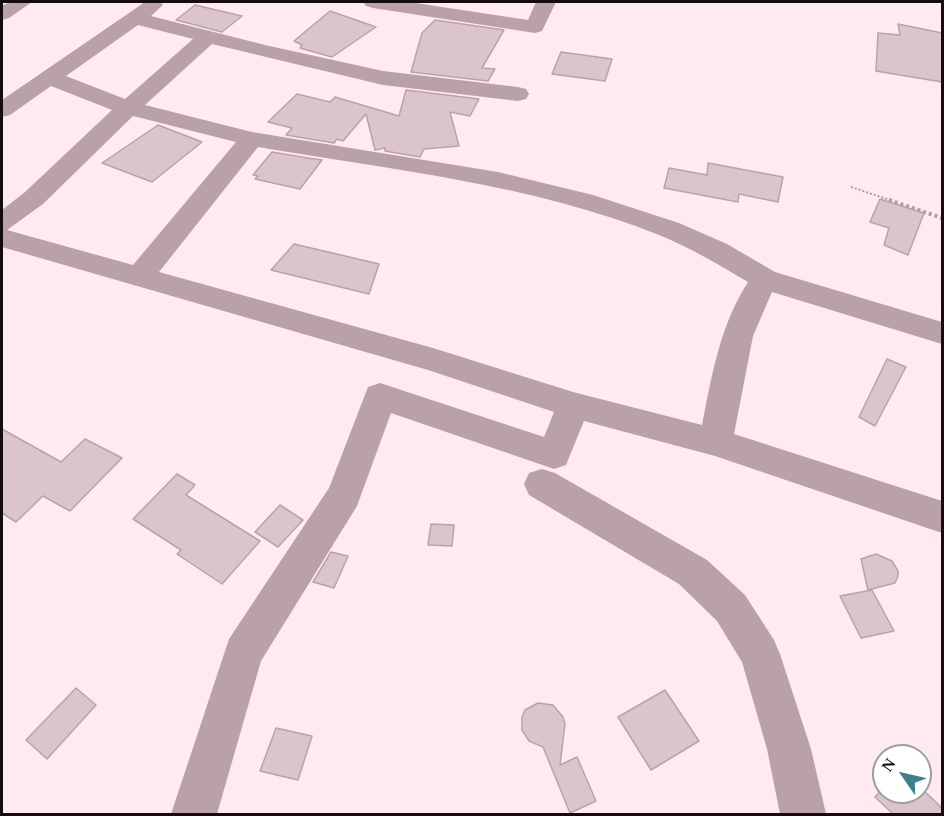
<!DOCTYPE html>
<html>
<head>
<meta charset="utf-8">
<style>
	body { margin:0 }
	#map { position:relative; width:944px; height:816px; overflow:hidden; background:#ffeaf0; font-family:Georgia,serif }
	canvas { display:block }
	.frame { position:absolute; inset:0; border:3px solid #140c0e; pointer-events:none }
	.north { position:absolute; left:872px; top:744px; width:60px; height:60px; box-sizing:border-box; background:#fff; border:2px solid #a19e9f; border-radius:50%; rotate:304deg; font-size:16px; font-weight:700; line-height:24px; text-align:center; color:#140c0e }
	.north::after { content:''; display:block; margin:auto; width:21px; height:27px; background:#3c828d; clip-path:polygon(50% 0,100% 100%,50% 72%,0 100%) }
</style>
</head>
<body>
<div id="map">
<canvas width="944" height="816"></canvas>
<div class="frame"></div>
<div class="north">N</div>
</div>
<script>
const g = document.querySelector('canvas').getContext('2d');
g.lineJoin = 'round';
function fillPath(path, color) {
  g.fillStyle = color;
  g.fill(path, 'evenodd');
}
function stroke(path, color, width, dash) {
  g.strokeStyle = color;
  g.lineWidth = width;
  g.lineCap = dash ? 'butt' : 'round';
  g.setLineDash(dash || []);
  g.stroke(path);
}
const building = new Path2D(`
	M 195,5 L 242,16 L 222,32 L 176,20 Z
	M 330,11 L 376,27 L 332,57 L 300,48 L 302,45 L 294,41 Z
	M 435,20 L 504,30 L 482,68 L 495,69 L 488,81 L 411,72 L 422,33 Z
	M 898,24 L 942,33 L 942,82 L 876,71 L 878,33 L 900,35 Z
	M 561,52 L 612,59 L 605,81 L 552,74 Z
	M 406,90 L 479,99 L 470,116 L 450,112 L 459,146 L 424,149 L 420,157 L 385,151 L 385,148 L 375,150 L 366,114 L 343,141 L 337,139 L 334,143 L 286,135 L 292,128 L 268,122 L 297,94 L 330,102 L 335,97 L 399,116 Z
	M 158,125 L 202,142 L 152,182 L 102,163 Z
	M 272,152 L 308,158 L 322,160 L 300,189 L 255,179 L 258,176 L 253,175 Z
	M 708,163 L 783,177 L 778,202 L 739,194 L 738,202 L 664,188 L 669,168 L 707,175 Z
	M 880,199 L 924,213 L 908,255 L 884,245 L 889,228 L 870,222 Z
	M 294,244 L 379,264 L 369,294 L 271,270 Z
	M 887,359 L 906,367 L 875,426 L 859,417 Z
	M 2,429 L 61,462 L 85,439 L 122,458 L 70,511 L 43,496 L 16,522 L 2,513 Z
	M 177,474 L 195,485 L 186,495 L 260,541 L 222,584 L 177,554 L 181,550 L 133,519 Z
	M 280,505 L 303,520 L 278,547 L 255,532 Z
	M 431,524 L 454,525 L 452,546 L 428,545 Z
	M 331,552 L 348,556 L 334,588 L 313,582 Z
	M 876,554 L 892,561 L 898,571 L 898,576 L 895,583 L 868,590 L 861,559 Z
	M 872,590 L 894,631 L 861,638 L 840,596 Z
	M 76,688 L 96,705 L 47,759 L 26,740 Z
	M 665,690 L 699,741 L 651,770 L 618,717 Z
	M 538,703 L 553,705 L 563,717 L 565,724 L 560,765 L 577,757 L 596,801 L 570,813 L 543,747 L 529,741 L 522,730 L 522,717 L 525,710 Z
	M 276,728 L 312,736 L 298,780 L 260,771 Z
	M 884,787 L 884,792 L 920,792 L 920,787 L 942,808 L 942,814 L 893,814 L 875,797 Z`);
fillPath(building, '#dcc4cb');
stroke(building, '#baa2a9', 1.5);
stroke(new Path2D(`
	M 851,187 L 893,201`), '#af9ea3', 2, [2, 2]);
stroke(new Path2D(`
	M 889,200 L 942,218`), '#af9ea3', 4, [3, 3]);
fillPath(new Path2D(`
	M 9,2 L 32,2 L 9,18 L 2,20 L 2,6 Z
	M 145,2 L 161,2 L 163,5 L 151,16 L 265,45 L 383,71 L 518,87 L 526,89 L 529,94 L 526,99 L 518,101 L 383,85 L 212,44 L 145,105 L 252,132 L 498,172 L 593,195 L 679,223 L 727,244 L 775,272 L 942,322 L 942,344 L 772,292 L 753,336 L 734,434 L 942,501 L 942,533 L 715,456 L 584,421 L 566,465 L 554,469 L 391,413 L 357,506 L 261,661 L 217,814 L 171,814 L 229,639 L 329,488 L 368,387 L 380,383 L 544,437 L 554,412 L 428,370 L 2,247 L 2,210 L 25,192 L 112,110 L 51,86 L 10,115 L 2,117 L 2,100 ZM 138,25 L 193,39 L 125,99 L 66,76 ZM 133,116 L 236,142 L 133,265 L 7,230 L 43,204 ZM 258,147 C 392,170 532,184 659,235 C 691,248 719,265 748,282 C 720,325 712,375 702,425 L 573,392 L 433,348 L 159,272 Z
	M 363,2 L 409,2 L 528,20 L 536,2 L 556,2 L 542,31 L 535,33 L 373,8 L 366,6 Z
	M 542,469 L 555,473 L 707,560 L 745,595 L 774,640 L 780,654 L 811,749 L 826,814 L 780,814 L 767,749 L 742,662 L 717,621 L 679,584 L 529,495 L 524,484 L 529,473 Z`), '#baa1a8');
</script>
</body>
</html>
